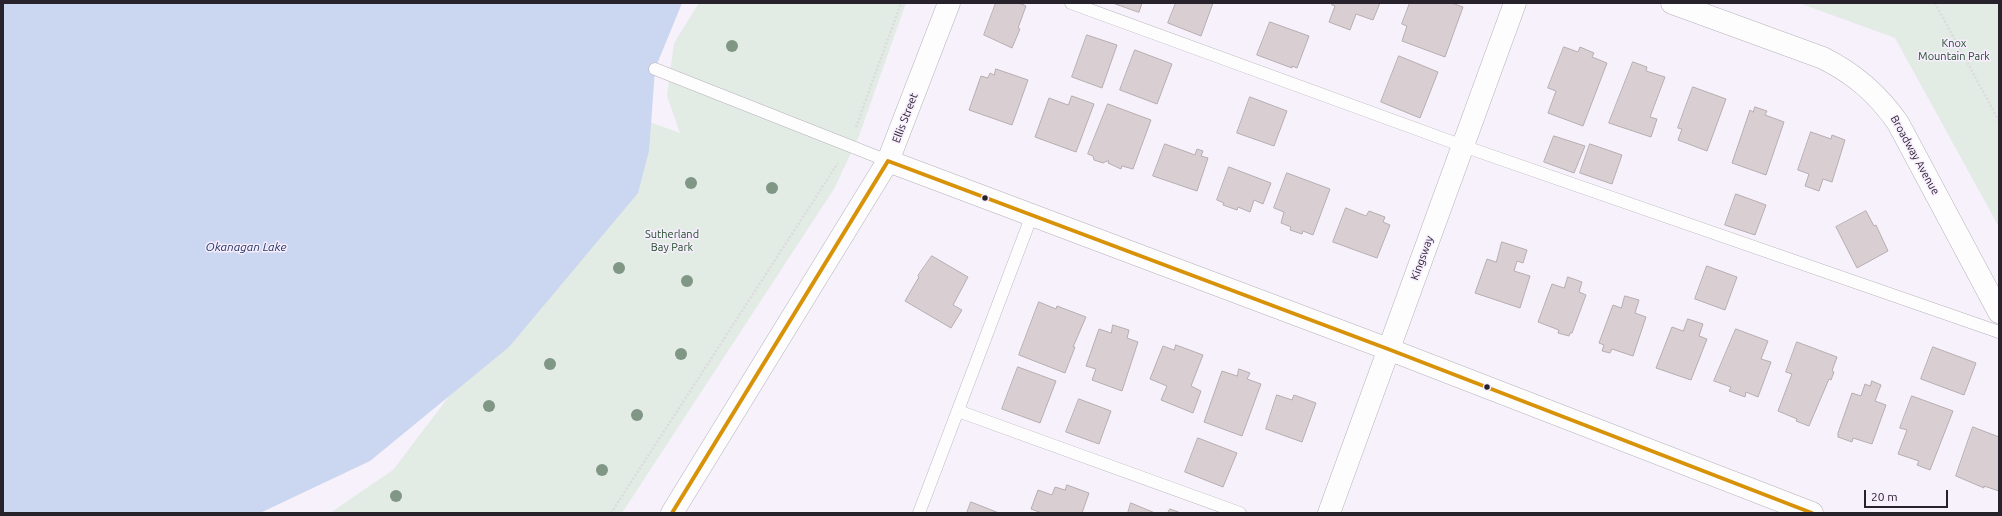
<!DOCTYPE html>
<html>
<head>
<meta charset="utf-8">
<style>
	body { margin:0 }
	#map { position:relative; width:2002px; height:516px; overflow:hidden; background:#f6f1fa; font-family:Ubuntu,sans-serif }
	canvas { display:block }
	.frame { position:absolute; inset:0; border:4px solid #28222c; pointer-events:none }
	.scale { position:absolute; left:1864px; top:490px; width:84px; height:18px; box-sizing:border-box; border:2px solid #28222c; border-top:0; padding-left:5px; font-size:12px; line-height:14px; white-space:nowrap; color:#28222c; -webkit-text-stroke:3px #f7edfe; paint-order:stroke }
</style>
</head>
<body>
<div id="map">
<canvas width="2002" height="516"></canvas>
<div class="frame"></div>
<div class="scale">20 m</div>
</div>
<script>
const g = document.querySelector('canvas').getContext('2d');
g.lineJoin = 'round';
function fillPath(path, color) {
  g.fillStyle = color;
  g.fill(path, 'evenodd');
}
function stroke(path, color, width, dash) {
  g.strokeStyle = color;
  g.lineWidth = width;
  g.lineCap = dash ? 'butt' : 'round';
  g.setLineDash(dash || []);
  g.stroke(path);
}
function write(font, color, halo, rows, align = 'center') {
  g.font = font + ' Ubuntu,sans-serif';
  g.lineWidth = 3;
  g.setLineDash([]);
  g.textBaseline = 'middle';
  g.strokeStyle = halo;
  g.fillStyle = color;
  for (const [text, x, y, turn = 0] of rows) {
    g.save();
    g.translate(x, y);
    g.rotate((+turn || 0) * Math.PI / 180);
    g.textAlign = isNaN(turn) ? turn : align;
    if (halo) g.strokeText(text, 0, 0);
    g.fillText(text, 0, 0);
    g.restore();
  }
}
fillPath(new Path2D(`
	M 699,3 L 906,3 L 859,136 L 834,189 L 622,513 L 330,513 L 393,470 L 561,249 L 611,108 L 680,133 L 667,96 L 674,43 Z
	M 1799,3 L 1999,3 L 1999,227 L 1895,38 Z`), '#e2ece5');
fillPath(new Path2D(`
	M 3,3 L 682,3 L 655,69 L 649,151 L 638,193 L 509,347 L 370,461 L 260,513 L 3,513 Z`), '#cbd6f0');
const building = new Path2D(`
	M 996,3 L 1019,3 L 1026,6 L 1018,28 L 1020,29 L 1012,48 L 984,35 Z
	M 1113,3 L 1142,3 L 1139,12 Z
	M 1176,3 L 1213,3 L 1201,36 L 1168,23 Z
	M 1333,3 L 1380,3 L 1373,20 L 1356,14 L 1350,30 L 1329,22 L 1335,6 L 1332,5 Z
	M 1410,3 L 1452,3 L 1463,7 L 1445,57 L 1402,41 L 1407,26 L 1402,24 Z
	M 1270,22 L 1309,36 L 1297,68 L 1292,66 L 1292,68 L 1257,55 Z
	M 1087,35 L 1117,45 L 1102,88 L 1072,77 Z
	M 1564,47 L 1578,52 L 1580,47 L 1594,53 L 1592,57 L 1607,63 L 1583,126 L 1548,113 L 1556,91 L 1548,88 Z
	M 1135,50 L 1172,64 L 1157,104 L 1120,90 Z
	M 1399,56 L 1438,72 L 1420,118 L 1381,102 Z
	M 1633,62 L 1647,67 L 1646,71 L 1665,77 L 1650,117 L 1657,119 L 1651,137 L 1609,123 Z
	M 996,69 L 1028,80 L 1012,125 L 969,110 L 981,76 L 988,78 L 990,73 L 994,75 Z
	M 1693,87 L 1726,99 L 1707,151 L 1678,140 L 1682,129 L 1678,128 Z
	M 1072,96 L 1094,104 L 1076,152 L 1035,137 L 1049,98 L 1068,105 Z
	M 1250,97 L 1287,111 L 1274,146 L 1237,133 Z
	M 1108,104 L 1151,120 L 1133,169 L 1122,166 L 1121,169 L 1108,163 L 1109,161 L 1107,161 L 1103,163 L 1094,160 L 1093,156 L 1088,154 Z
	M 1755,107 L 1767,111 L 1765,115 L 1784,122 L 1766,175 L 1732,163 L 1750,110 L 1753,112 Z
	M 1811,132 L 1831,139 L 1832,135 L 1845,140 L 1832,182 L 1823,179 L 1819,191 L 1805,186 L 1809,174 L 1798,170 Z
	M 1554,136 L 1585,146 L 1574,173 L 1544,162 Z
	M 1165,144 L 1195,155 L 1197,149 L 1203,151 L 1201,156 L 1208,158 L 1197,191 L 1153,176 Z
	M 1590,144 L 1622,155 L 1612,184 L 1580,173 Z
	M 1229,167 L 1271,183 L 1263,204 L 1254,200 L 1250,212 L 1238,207 L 1237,210 L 1223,205 L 1224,203 L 1217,200 Z
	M 1287,173 L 1330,189 L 1313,235 L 1303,231 L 1302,234 L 1290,230 L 1291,227 L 1281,223 L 1284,212 L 1274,208 Z
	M 1736,194 L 1766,205 L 1755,235 L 1725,225 Z
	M 1346,208 L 1366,216 L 1369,211 L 1385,217 L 1383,222 L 1390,225 L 1377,258 L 1333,242 Z
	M 1866,211 L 1874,226 L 1876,225 L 1888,251 L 1857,268 L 1836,227 Z
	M 1502,242 L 1527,250 L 1523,263 L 1517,261 L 1514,271 L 1530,276 L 1520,308 L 1475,293 L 1487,259 L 1496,262 Z
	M 932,256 L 968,277 L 953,305 L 962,310 L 951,328 L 905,301 L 919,277 L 918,276 Z
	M 1707,266 L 1737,277 L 1725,310 L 1695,299 Z
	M 1568,277 L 1582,282 L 1579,292 L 1586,295 L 1572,333 L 1570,333 L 1569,336 L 1558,333 L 1559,330 L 1538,322 L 1552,284 L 1564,288 Z
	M 1625,296 L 1639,300 L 1635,313 L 1646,317 L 1633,356 L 1612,349 L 1610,353 L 1602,351 L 1604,345 L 1599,343 L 1613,305 L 1621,308 Z
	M 1039,302 L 1056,309 L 1057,306 L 1086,317 L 1073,347 L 1075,347 L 1065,373 L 1019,355 Z
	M 1688,319 L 1703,324 L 1699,336 L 1707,339 L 1691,380 L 1656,368 L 1672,327 L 1683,331 Z
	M 1113,325 L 1129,330 L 1127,338 L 1138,342 L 1122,391 L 1092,380 L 1096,369 L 1086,366 L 1099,329 L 1111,333 Z
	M 1736,329 L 1768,341 L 1761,359 L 1771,362 L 1758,397 L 1746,392 L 1745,397 L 1729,391 L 1731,387 L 1714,381 Z
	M 1797,342 L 1837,357 L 1832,371 L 1834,372 L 1831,380 L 1829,379 L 1809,426 L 1796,421 L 1797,419 L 1778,411 L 1792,374 L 1786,372 Z
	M 1176,345 L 1203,355 L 1191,386 L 1201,391 L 1193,413 L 1161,400 L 1167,386 L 1150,379 L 1163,346 L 1174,350 Z
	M 1933,347 L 1976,363 L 1964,395 L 1921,379 Z
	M 1018,367 L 1056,381 L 1040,423 L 1002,409 Z
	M 1239,369 L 1250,373 L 1247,379 L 1261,384 L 1242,436 L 1204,422 L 1222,371 L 1237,376 Z
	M 1872,381 L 1881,385 L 1875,401 L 1886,405 L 1872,444 L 1853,438 L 1852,442 L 1838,437 L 1838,433 L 1852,393 L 1861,396 L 1865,384 L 1870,386 Z
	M 1277,395 L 1292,400 L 1294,395 L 1316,403 L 1302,442 L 1266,429 Z
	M 1912,396 L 1953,411 L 1930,470 L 1917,465 L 1919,461 L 1898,454 L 1907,430 L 1900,428 Z
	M 1079,399 L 1111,411 L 1099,444 L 1066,432 Z
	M 1973,427 L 1999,437 L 1999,491 L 1984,486 L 1984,488 L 1956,476 Z
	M 1198,438 L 1237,453 L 1223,487 L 1185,472 Z
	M 1067,485 L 1089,493 L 1082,513 L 1042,513 L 1031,509 L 1038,490 L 1052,495 L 1055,487 L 1065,490 Z
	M 971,502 L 999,513 L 967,513 Z
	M 1131,503 L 1155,513 L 1128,513 Z
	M 1170,509 L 1181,513 L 1168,513 Z`);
fillPath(building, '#d9cfd3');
stroke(building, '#b6adb1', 1);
const lane = new Path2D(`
	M 1071,3 L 1463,146 L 1999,332
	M 655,69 L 888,161
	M 958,411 L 1240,513
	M 919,513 L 1032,215`);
const street = new Path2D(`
	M 1672,3 L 1823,58 C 1855,74 1878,94 1898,123 L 1999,312
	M 888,161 L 1388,349 L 1812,513
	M 672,513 L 888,161 L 949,3
	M 1329,513 L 1515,3`);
stroke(lane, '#b6b1ba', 13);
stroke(street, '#b6b1ba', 23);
stroke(new Path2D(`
	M 1935,3 L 1999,121
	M 856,127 L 901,3
	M 611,513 L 838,163`), '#dcdbdd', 2.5, [2, 2]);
stroke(lane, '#fefdfe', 12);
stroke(street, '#fefdfe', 22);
stroke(new Path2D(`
	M 672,513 L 888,161 L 1388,349 L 1812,513`), '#d89207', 4);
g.fillStyle = '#809786';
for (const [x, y] of [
	[732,46],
	[691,183],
	[772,188],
	[619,268],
	[687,281],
	[681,354],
	[550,364],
	[489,406],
	[637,415],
	[602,470],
	[396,496]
]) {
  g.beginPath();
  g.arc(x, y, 6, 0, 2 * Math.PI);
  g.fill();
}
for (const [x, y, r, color] of [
	[985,198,3.5,"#28222c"],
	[1487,387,3.5,"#28222c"]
]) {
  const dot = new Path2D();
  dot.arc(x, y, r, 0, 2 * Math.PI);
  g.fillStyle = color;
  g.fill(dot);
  stroke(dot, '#f7edfe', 1.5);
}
write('11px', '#1f4d27', '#f7edfe', [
	["Knox",1954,43],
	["Mountain Park",1954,56],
	["Sutherland",672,234],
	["Bay Park",672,247]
]);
write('11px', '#28222c', '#f7edfe', [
	["Ellis Street",905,118,-69],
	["Broadway Avenue",1915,155,61],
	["Kingsway",1422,258,-70]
]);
write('italic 12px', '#223964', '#f7edfe', [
	["Okanagan Lake",246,247]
]);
</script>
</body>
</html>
